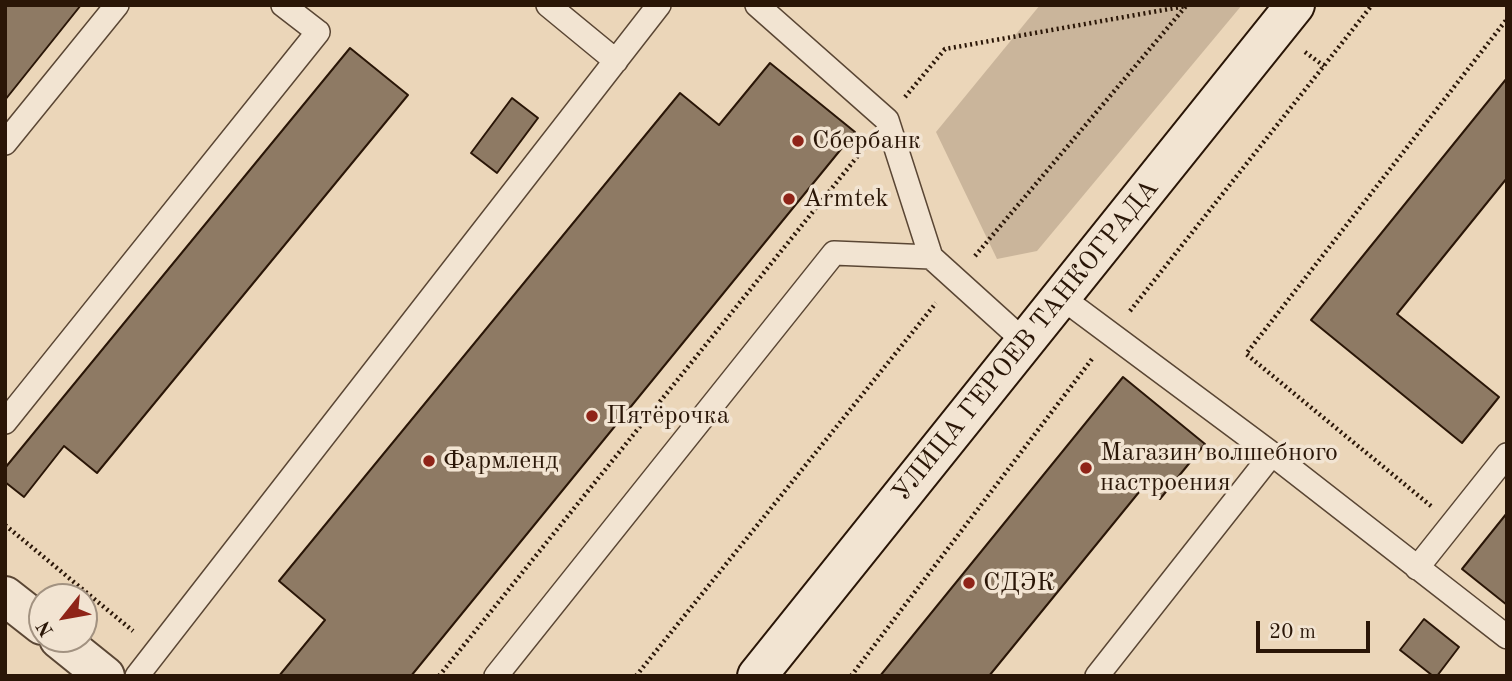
<!DOCTYPE html>
<html>
<head>
<meta charset="utf-8">
<style>
	body { margin:0 }
	#map { position:relative; width:1512px; height:681px; overflow:hidden; background:#ebd6b9; font-family:"Old Standard TT",serif }
	canvas { display:block }
	.frame { position:absolute; inset:0; border:7px solid #2a1607; pointer-events:none }
	.north { position:absolute; left:28px; top:583px; width:70px; height:70px; box-sizing:border-box; background:#f2e4d2; border:2px solid #a29281; border-radius:50%; rotate:239deg; font-size:19px; font-weight:700; line-height:28px; text-align:center; color:#2a1607 }
	.north::after { content:''; display:block; margin:auto; width:24px; height:32px; background:#8f2418; clip-path:polygon(50% 0,100% 100%,50% 72%,0 100%) }
	.scale { position:absolute; left:1256px; top:621px; width:114px; height:32px; box-sizing:border-box; border:4px solid #2a1607; border-top:0; padding-left:9px; font-size:21px; line-height:24px; white-space:nowrap; color:#2a1607; -webkit-text-stroke:5px #f2e4d2; paint-order:stroke }
</style>
</head>
<body>
<div id="map">
<canvas width="1512" height="681"></canvas>
<div class="frame"></div>
<div class="north">N</div>
<div class="scale">20 m</div>
</div>
<script>
const g = document.querySelector('canvas').getContext('2d');
g.lineJoin = 'round';
function fillPath(path, color) {
  g.fillStyle = color;
  g.fill(path, 'evenodd');
}
function stroke(path, color, width, dash) {
  g.strokeStyle = color;
  g.lineWidth = width;
  g.lineCap = dash ? 'butt' : 'round';
  g.setLineDash(dash || []);
  g.stroke(path);
}
function write(font, color, halo, rows, align = 'center') {
  g.font = font + ' "Old Standard TT",serif';
  g.lineWidth = 7;
  g.setLineDash([]);
  g.textBaseline = 'middle';
  g.strokeStyle = halo;
  g.fillStyle = color;
  for (const [text, x, y, turn = 0] of rows) {
    g.save();
    g.translate(x, y);
    g.rotate((+turn || 0) * Math.PI / 180);
    g.textAlign = isNaN(turn) ? turn : align;
    if (halo) g.strokeText(text, 0, 0);
    g.fillText(text, 0, 0);
    g.restore();
  }
}
fillPath(new Path2D(`
	M 1040,5 L 1242,5 L 1037,251 L 997,259 L 936,132 Z`), '#cab59b');
const building = new Path2D(`
	M 5,5 L 81,5 L 5,100 Z
	M 350,48 L 408,95 L 97,473 L 64,446 L 24,497 L 5,482 L 5,468 Z
	M 770,63 L 855,132 L 411,676 L 279,676 L 325,620 L 279,581 L 680,93 L 719,125 Z
	M 1507,78 L 1507,178 L 1397,314 L 1499,397 L 1462,443 L 1311,320 Z
	M 512,98 L 538,118 L 497,173 L 471,153 Z
	M 1123,377 L 1205,444 L 1160,499 L 1144,486 L 989,676 L 880,676 Z
	M 1507,513 L 1507,605 L 1462,569 Z
	M 1424,619 L 1459,647 L 1437,676 L 1433,676 L 1400,650 Z`);
fillPath(building, '#8e7a64');
stroke(building, '#2a1607', 2);
const service = new Path2D(`
	M 548,5 L 616,61
	M 757,5 L 887,120 L 931,257 L 1025,342
	M 5,143 L 117,5
	M 1061,297 L 1272,454 L 1507,637
	M 5,422 L 318,32 L 283,5
	M 1417,568 L 1507,455
	M 137,676 L 659,5
	M 496,676 L 834,253 L 931,257
	M 1097,676 L 1272,454`);
const tertiary = new Path2D(`
	M 5,596 L 42,625
	M 59,639 L 105,676`);
const secondary = new Path2D(`
	M 757,676 L 1295,5`);
stroke(service, '#5a4634', 26);
stroke(tertiary, '#5a4634', 42);
stroke(secondary, '#2a1607', 42);
stroke(new Path2D(`
	M 1305,52 L 1324,66
	M 905,97 L 945,49 L 1186,6
	M 975,256 L 1186,6
	M 1130,311 L 1372,5
	M 1431,506 L 1246,354 L 1507,19
	M 5,525 L 133,631
	M 439,676 L 865,147
	M 636,676 L 936,303
	M 851,676 L 1092,359`), '#2a1607', 4.5, [2, 3.5]);
stroke(service, '#f2e4d2', 23);
stroke(tertiary, '#f2e4d2', 38);
stroke(secondary, '#f2e4d2', 38);
for (const [x, y, r, color] of [
	[798,141,7,"#8f2418"],
	[789,199,7,"#8f2418"],
	[592,416,7,"#8f2418"],
	[429,461,7,"#8f2418"],
	[1086,468,7,"#8f2418"],
	[969,583,7,"#8f2418"]
]) {
  const dot = new Path2D();
  dot.arc(x, y, r, 0, 2 * Math.PI);
  g.fillStyle = color;
  g.fill(dot);
  stroke(dot, '#f2e4d2', 2.5);
}
write('26px', '#2a1607', '#f2e4d2', [
	["Сбербанк",812,141],
	["Armtek",803,199],
	["Пятёрочка",606,416],
	["Магазин волшебного",1100,453],
	["настроения",1100,483],
	["Фармленд",443,461],
	["СДЭК",983,583]
], 'left');
write('26px', '#2a1607', '#f2e4d2', [
	["УЛИЦА ГЕРОЕВ ТАНКОГРАДА",1026,341,-51]
]);
</script>
</body>
</html>
